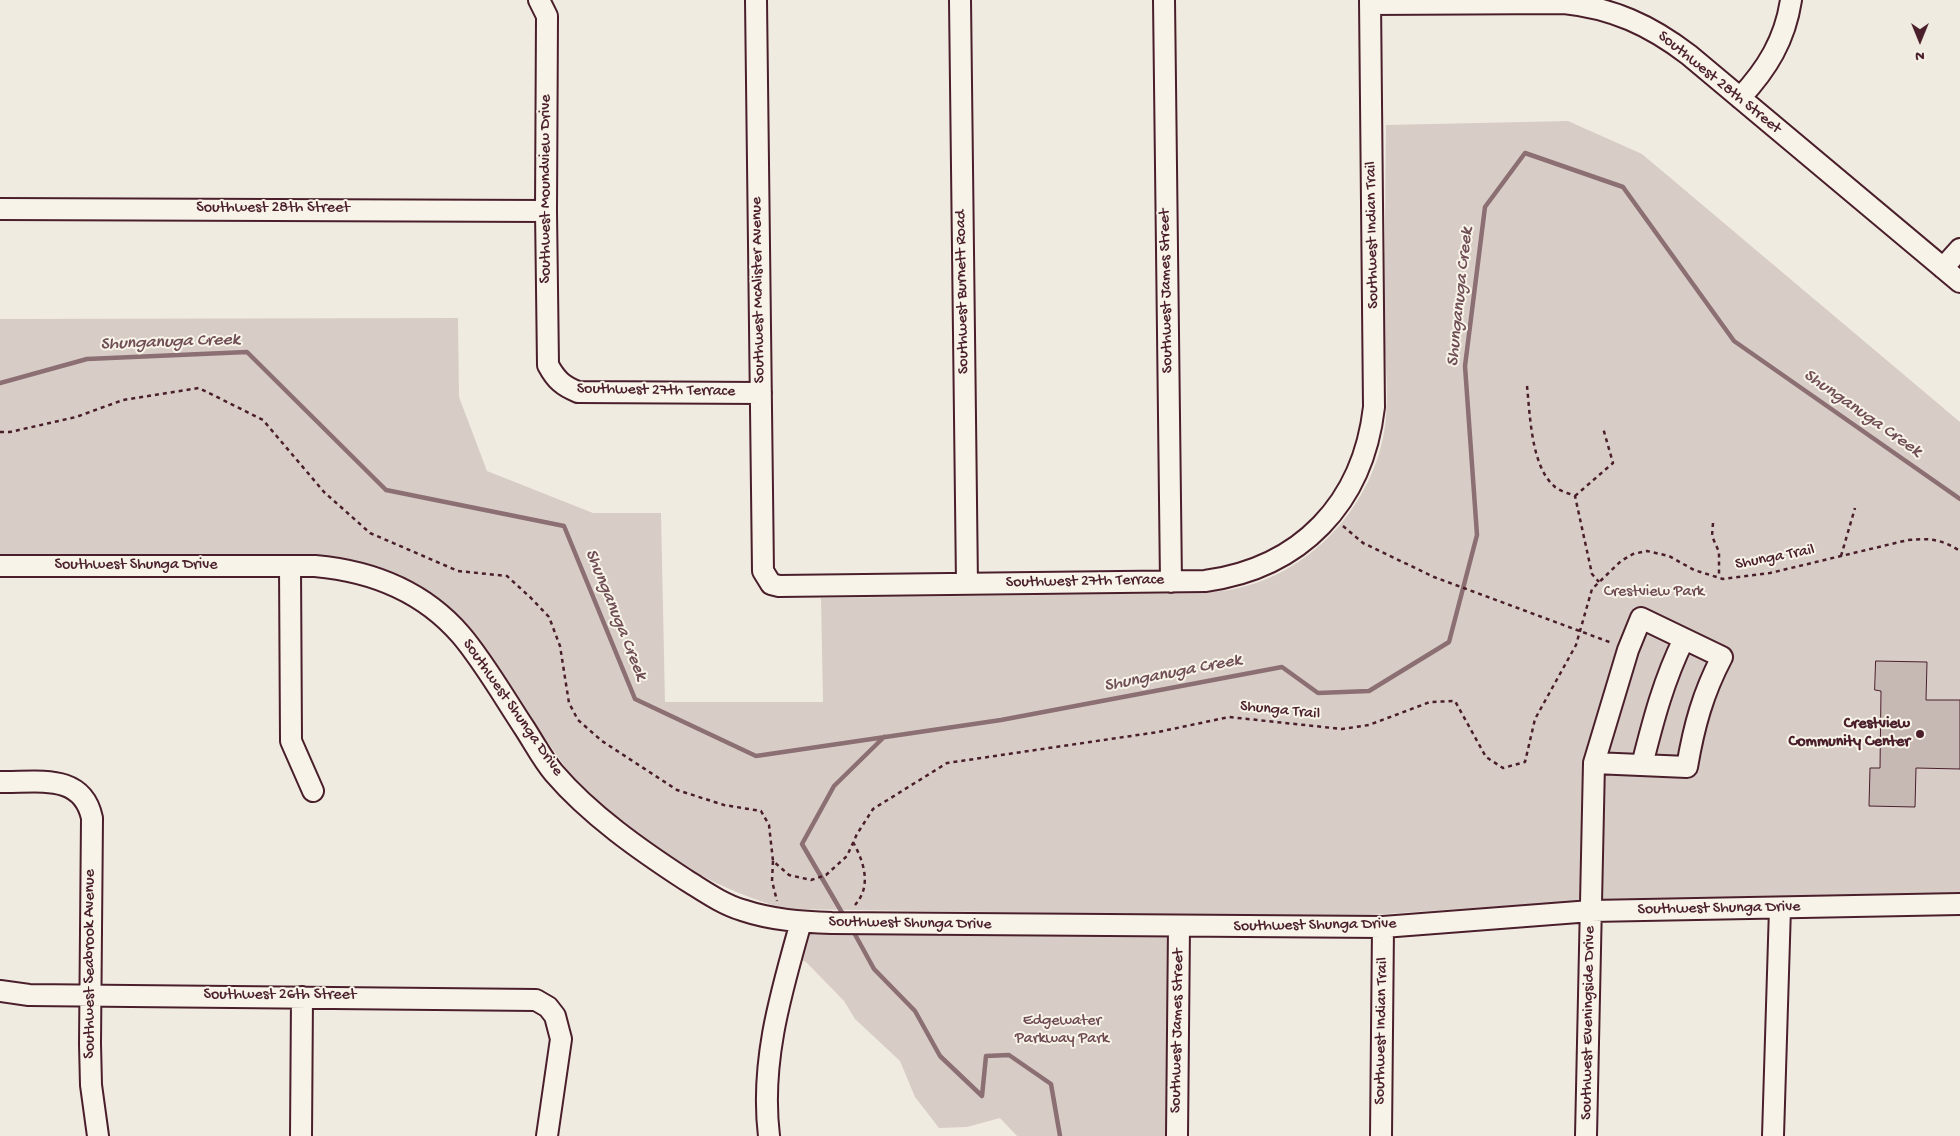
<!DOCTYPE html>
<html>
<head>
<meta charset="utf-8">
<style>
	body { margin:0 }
	#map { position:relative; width:1960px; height:1136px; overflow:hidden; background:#f0ebe0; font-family:"Gochi Hand",sans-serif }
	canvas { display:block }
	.north { position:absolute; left:1895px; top:15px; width:50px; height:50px; -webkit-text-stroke:4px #f7f3e8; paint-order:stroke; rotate:180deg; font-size:14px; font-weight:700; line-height:20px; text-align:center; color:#4a1f2b }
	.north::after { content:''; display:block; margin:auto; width:18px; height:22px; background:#4a1f2b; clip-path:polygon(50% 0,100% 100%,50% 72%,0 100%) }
</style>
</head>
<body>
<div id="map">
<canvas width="1960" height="1136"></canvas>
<div class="north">N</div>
</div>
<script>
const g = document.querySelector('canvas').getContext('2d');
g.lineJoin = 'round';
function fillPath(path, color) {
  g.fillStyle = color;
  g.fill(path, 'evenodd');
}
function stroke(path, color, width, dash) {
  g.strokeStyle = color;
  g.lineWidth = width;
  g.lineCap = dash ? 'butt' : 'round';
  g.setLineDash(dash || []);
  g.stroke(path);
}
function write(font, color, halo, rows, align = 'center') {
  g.font = font + ' "Gochi Hand",sans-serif';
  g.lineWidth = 4;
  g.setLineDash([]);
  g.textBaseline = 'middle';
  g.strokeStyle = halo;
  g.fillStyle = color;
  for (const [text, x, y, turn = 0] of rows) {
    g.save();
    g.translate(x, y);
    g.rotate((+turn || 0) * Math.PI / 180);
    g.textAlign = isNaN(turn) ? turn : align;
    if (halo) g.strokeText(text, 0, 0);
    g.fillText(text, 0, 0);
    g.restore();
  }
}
fillPath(new Path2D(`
	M 1568,121 L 1642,154 L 1960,422 L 1960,894 L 1565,902 L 1339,917 L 786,909 C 720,891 664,858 612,814 C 601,804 587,795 578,784 C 568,773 560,759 551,747 C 478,646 457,566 314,555 L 0,557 L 0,319 L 458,318 L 459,397 L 487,471 L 593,513 L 661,513 L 665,702 L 823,702 L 821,598 L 1193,593 C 1207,592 1221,592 1234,589 C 1315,573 1380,497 1386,416 C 1389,385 1384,352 1384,321 C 1385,256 1385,190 1386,125 Z
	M 801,922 L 1179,927 L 1177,1136 L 1017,1136 L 1000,1118 L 967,1127 L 939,1128 L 915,1097 L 900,1061 L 855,1019 L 844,1001 L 806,962 L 792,956 Z`), '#d8cdc6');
stroke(new Path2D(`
	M 0,383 L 87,359 L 247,352 L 386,490 L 564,526 L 635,699 L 756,756 L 1001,720 L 1282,667 L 1318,693 L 1369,691 L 1449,642 L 1477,535 L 1465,366 L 1485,207 L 1525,153 L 1623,187 L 1734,341 L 1960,499
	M 844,916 L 802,844 L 834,786 L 884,737
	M 852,929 L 874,969 L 915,1011 L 940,1056 L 982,1096 L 986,1056 L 1009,1055 L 1051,1084 L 1060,1136`), '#8b6f72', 4.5);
const building = new Path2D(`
	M 1876,661 L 1927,662 L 1926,700 L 1960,700 L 1960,769 L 1916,768 L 1915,807 L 1869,806 L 1870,768 L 1880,768 L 1881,691 L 1875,690 Z`);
fillPath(building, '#c6b8b3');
stroke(building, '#4a1f2b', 1);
const minor = new Path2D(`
	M 539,0 L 547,16 L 546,211 L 548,365 C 556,380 563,386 578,392 L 761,393
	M 756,0 L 763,571 L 771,584 L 779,586 L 1205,581 C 1301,568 1363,503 1374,407 L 1370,0
	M 960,0 L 967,584
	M 1164,0 L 1171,582
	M 1371,4 L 1564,3 C 1612,8 1650,25 1689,55 L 1960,282
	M 1740,98 C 1767,69 1785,40 1791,0
	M 0,209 L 546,211
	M 1943,268 L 1960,249
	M 0,566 L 315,566 C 371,571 423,591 461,635 C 484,662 505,699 525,729 C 534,743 543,760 554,773 C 590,815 640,850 686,880 C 704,891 722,904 742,910 C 772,920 801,922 832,923 L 1383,927 L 1591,911 L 1960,904
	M 290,566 L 291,741 L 313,791
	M 1642,765 C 1653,721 1664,679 1684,639
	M 0,782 C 37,783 82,772 92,818 L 90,1044 L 91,1085 L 98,1136
	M 0,991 L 29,995 L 536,1000 L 548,1007 L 555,1016 L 561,1039 L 547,1136
	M 301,1136 L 302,997
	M 769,1136 C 760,1062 781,993 801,922
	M 1177,1136 L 1179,927
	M 1381,1136 L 1383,927
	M 1586,1136 L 1594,763 L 1628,650 L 1641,618 L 1722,657 C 1703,693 1694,726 1687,767 L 1594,763
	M 1773,1136 L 1780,908`);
stroke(minor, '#4a1f2b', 24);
stroke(new Path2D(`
	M 1527,386 C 1530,414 1531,466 1554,486 C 1559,491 1568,493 1575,496 L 1592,574 L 1599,582
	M 0,432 L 10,432 L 76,417 L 123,400 L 199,388 L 263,420 L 324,492 L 370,533 L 458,571 L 507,576 L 531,598 L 549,617 L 560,646 L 569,703 L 578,720 L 602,741 L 677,790 L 724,805 L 761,811 L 769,825 L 773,861 L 789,875 L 811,880 L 826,875 L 847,856 L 857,834 L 873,809 L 947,763 L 1158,732 L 1229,717 L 1342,729 L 1369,725 L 1430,702 L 1455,701 L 1486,757 L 1503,768 L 1525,762 L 1535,719 L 1576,645 L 1592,589 L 1621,561 L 1633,554 L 1647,551 L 1669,556 L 1694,570 L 1723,579 L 1770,573 L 1908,540 C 1930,538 1941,539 1960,551
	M 1575,496 L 1613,463 L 1603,428
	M 1713,523 L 1712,536 L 1719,552 L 1719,577
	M 1343,526 L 1363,543 L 1434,577 L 1612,643
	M 1841,556 L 1855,508
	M 853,842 C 864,862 872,886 855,905
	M 773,861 L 772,881 L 777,901`), '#4a1f2b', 2.5, [4, 4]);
stroke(minor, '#f7f3e8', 20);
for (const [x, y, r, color] of [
	[1920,734,5,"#4a1f2b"]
]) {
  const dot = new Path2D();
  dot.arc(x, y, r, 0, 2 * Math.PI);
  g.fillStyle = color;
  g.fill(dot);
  stroke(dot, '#f7f3e8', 2);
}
write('16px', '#4a1f2b', '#f7f3e8', [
	["Southwest 28th Street",1719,83,39],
	["Southwest Moundview Drive",547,189,-90],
	["Southwest 28th Street",273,209],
	["Southwest Indian Trail",1373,235,-91],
	["Southwest McAlister Avenue",759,290,-91],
	["Southwest James Street",1167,291,-91],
	["Southwest Burnett Road",963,292,-91],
	["Southwest 27th Terrace",656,391,1],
	["Shunga Trail",1775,558,-11],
	["Southwest Shunga Drive",136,566],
	["Southwest 27th Terrace",1085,582,-1],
	["Southwest Shunga Drive",512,708,55],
	["Shunga Trail",1280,711,6],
	["Southwest Shunga Drive",1719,909,-1],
	["Southwest Shunga Drive",910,924,1],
	["Southwest Shunga Drive",1315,926,-1],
	["Southwest Seabrook Avenue",91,964,-90],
	["Southwest 26th Street",280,996],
	["Southwest Eveningside Drive",1589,1023,-89],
	["Southwest James Street",1178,1031,-89],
	["Southwest Indian Trail",1382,1031,-89]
]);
write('16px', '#6e4a52', '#f7f3e8', [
	["Crestview Park",1654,593],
	["Edgewater",1062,1022],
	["Parkway Park",1062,1040]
]);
write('bold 16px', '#4a1f2b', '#f7f3e8', [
	["Crestview",1910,725],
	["Community Center",1910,743]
], 'right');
write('italic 18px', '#704e55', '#f7f3e8', [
	["Shunganuga Creek",1461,297,-84],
	["Shunganuga Creek",170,343,-2],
	["Shunganuga Creek",1862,414,35],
	["Shunganuga Creek",615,615,68],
	["Shunganuga Creek",1173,674,-11]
]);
</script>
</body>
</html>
